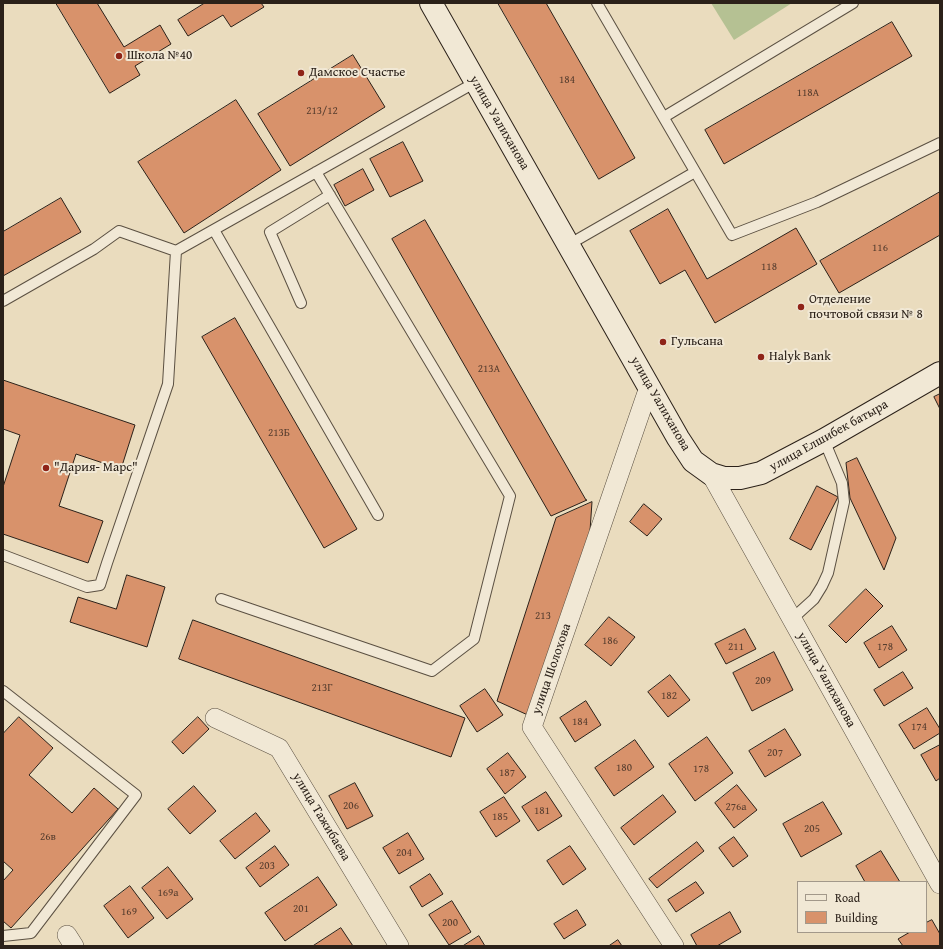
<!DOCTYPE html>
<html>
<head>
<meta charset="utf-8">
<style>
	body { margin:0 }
	#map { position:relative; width:943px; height:949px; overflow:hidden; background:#eadcbe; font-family:"Gentium Book Plus",serif }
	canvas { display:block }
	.frame { position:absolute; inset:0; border:4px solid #2b2119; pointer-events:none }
	.legend { position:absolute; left:797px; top:881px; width:130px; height:52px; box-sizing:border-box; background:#f1e8d5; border:1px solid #a2988a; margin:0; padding:5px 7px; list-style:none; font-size:12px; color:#2b2119 }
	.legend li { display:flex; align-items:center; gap:8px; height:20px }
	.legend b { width:20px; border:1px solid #a2988a }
</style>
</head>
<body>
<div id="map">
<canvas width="943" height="949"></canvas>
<div class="frame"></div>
<ul class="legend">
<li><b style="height:5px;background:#f1e8d5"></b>Road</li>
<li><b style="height:11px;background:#d8926b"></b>Building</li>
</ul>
</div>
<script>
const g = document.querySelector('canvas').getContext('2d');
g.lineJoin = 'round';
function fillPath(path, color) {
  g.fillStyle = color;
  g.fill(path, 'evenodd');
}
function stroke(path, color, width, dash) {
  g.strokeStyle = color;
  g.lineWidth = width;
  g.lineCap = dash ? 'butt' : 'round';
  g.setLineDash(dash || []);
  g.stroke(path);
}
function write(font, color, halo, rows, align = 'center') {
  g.font = font + ' "Gentium Book Plus",serif';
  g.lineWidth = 4;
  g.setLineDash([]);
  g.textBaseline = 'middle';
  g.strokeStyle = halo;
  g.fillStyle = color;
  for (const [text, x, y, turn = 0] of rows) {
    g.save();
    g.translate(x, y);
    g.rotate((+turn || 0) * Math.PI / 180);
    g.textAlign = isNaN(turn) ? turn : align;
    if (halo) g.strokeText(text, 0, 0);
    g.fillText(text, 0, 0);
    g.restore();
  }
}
fillPath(new Path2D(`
	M 711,3 L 792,3 L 734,40 Z`), '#b5c193');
const building = new Path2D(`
	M 56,3 L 97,3 L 124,47 L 160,25 L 171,44 L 135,66 L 140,75 L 110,93 Z
	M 205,3 L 261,3 L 264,7 L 231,27 L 223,15 L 188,36 L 178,20 Z
	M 498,3 L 546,3 L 635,158 L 599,179 Z
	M 892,22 L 912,56 L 724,164 L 705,130 Z
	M 353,55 L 385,107 L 290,166 L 258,114 Z
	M 236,100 L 281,170 L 184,233 L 138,162 Z
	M 403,142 L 423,181 L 390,197 L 370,159 Z
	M 363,169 L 374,190 L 345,206 L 334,185 Z
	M 940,192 L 940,235 L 839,293 L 820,261 Z
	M 61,198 L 81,232 L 3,276 L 3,232 Z
	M 668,209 L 707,279 L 796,228 L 817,264 L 715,323 L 685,270 L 660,284 L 630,231 Z
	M 425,220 L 586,500 L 587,500 L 551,516 L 392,239 Z
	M 235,318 L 357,529 L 324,548 L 202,337 Z
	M 3,380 L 135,425 L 121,469 L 76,454 L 59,506 L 103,521 L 88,563 L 3,534 L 3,487 L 20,435 L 3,429 Z
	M 940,394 L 940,409 L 934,397 Z
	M 857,458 L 896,538 L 884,570 L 850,498 L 846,463 Z
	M 817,486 L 838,497 L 811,550 L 790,539 Z
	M 592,502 L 590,531 L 530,716 L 497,701 L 556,518 Z
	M 644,504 L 662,519 L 647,536 L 630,522 Z
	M 127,575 L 165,587 L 147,647 L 70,622 L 78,597 L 116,609 Z
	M 866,589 L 883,606 L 846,643 L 829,626 Z
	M 609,617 L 635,637 L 611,666 L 585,645 Z
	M 193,620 L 465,718 L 451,757 L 179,659 Z
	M 892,626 L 907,650 L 879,668 L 864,643 Z
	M 745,629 L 756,649 L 726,664 L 715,644 Z
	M 774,652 L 793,690 L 752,711 L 733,673 Z
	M 903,672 L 913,688 L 884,706 L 874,690 Z
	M 670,675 L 690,700 L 668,717 L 648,692 Z
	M 485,689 L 503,715 L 477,732 L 460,706 Z
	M 586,701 L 601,725 L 575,742 L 560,718 Z
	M 927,708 L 940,729 L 940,733 L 914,749 L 899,725 Z
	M 19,717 L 53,748 L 29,775 L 72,813 L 94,788 L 118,809 L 11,928 L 3,921 L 3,881 L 13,870 L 3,861 L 3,734 Z
	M 198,717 L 209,729 L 183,754 L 172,742 Z
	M 785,729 L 801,755 L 765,777 L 749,751 Z
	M 707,737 L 733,773 L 695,801 L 669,764 Z
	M 635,740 L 654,767 L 614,796 L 595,768 Z
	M 940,745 L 940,778 L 936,781 L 921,755 Z
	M 508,753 L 526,777 L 505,794 L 487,769 Z
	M 355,783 L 373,816 L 347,829 L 329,796 Z
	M 737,785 L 757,810 L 734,828 L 715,803 Z
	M 194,786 L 216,811 L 190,834 L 168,809 Z
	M 546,792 L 562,816 L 538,831 L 522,807 Z
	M 663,795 L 676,812 L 634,845 L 621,828 Z
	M 504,797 L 520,821 L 496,837 L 480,812 Z
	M 823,802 L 842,834 L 801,857 L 783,824 Z
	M 256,813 L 270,831 L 235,859 L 220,841 Z
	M 408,833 L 424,859 L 399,874 L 383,848 Z
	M 734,837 L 748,856 L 733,867 L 719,848 Z
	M 697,842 L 704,851 L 657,888 L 649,879 Z
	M 275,846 L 289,865 L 260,887 L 246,868 Z
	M 570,846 L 586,869 L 563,885 L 547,861 Z
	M 881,851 L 900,882 L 865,882 L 856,866 Z
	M 168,867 L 193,899 L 167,919 L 142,888 Z
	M 430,874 L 443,894 L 422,907 L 410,887 Z
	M 318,877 L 337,905 L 285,941 L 265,913 Z
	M 696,882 L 704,893 L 676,912 L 668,900 Z
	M 130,886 L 154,918 L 128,938 L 104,906 Z
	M 452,901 L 471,932 L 449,945 L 429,915 Z
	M 577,910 L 586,925 L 564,939 L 554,924 Z
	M 730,912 L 741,932 L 717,946 L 697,946 L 691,935 Z
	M 932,920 L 940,934 L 940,946 L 903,946 L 898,939 L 910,932 L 926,932 L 926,923 Z
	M 341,928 L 353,946 L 313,946 Z
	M 479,936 L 485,946 L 463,946 Z
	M 618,940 L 622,946 L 609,946 Z`);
fillPath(building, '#d8926b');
stroke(building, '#2b2119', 1);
const service = new Path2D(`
	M 597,3 L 732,235 L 817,202 L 940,143
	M 664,117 L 853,3
	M 214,230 L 378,515
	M 568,245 L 695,172
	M 3,301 L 94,249 L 119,231 L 176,251 L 476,82
	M 301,303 L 270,232 L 330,195
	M 3,555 L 87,587 L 100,585 L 107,563 L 168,384 L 176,251
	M 221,599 L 432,671 L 474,639 L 510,496 L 316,172
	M 792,619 L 814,599 L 822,586 L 828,573 L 844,502 L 842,483 L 824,440
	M 3,691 L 136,795 L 31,933 L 3,936`);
const minor = new Path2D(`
	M 649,387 L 532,727 L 674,946
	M 711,474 L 940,884
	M 215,718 L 279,748 L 399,946
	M 67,935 L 74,946`);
const secondary = new Path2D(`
	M 431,3 L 678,438 L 693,461 L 711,474 L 724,478 L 740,478 L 761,473 L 824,440 L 940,373`);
stroke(service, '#5b5042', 12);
stroke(minor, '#5b5042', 20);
stroke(secondary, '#2b2119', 24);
stroke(service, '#f1e8d5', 10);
stroke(minor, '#f1e8d5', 19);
stroke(secondary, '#f1e8d5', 22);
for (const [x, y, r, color] of [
	[119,56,4,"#8f2418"],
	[301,73,4,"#8f2418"],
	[801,307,4,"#8f2418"],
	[663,342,4,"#8f2418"],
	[761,357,4,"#8f2418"],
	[46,468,4,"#8f2418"]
]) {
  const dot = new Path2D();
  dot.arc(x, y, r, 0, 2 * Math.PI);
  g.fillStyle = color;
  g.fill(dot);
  stroke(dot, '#f1e8d5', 1.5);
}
write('11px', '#563d2e', null, [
	["184",567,80],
	["118А",808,93],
	["213/12",322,111],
	["116",880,248],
	["118",769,267],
	["213А",489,369],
	["213Б",279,433],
	["213",543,616],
	["186",610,641],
	["211",736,647],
	["178",885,647],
	["209",763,681],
	["213Г",322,688],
	["182",669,696],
	["184",580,722],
	["174",919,727],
	["207",775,753],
	["180",624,768],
	["178",701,769],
	["187",507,773],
	["206",351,806],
	["276а",736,807],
	["181",542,811],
	["185",500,817],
	["205",812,829],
	["26в",48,837],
	["204",404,853],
	["203",267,866],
	["169а",168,893],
	["201",301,909],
	["169",129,912],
	["200",450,923]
]);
write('13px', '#2b2119', '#f1e8d5', [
	["Школа №40",127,56],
	["Дамское Счастье",309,73],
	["Отделение",809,300],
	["почтовой связи № 8",809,315],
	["Гульсана",671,342],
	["Halyk Bank",769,357],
	["\"Дария- Марс\"",54,468]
], 'left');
write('13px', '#2b2119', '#f1e8d5', [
	["улица Уалиханова",499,123,60],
	["улица Уалиханова",660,404,60],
	["улица Елшибек батыра",829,436,-29],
	["улица Шолохова",552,669,-71],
	["улица Уалиханова",826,680,61],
	["улица Тажибаева",321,817,59]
]);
</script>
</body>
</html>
